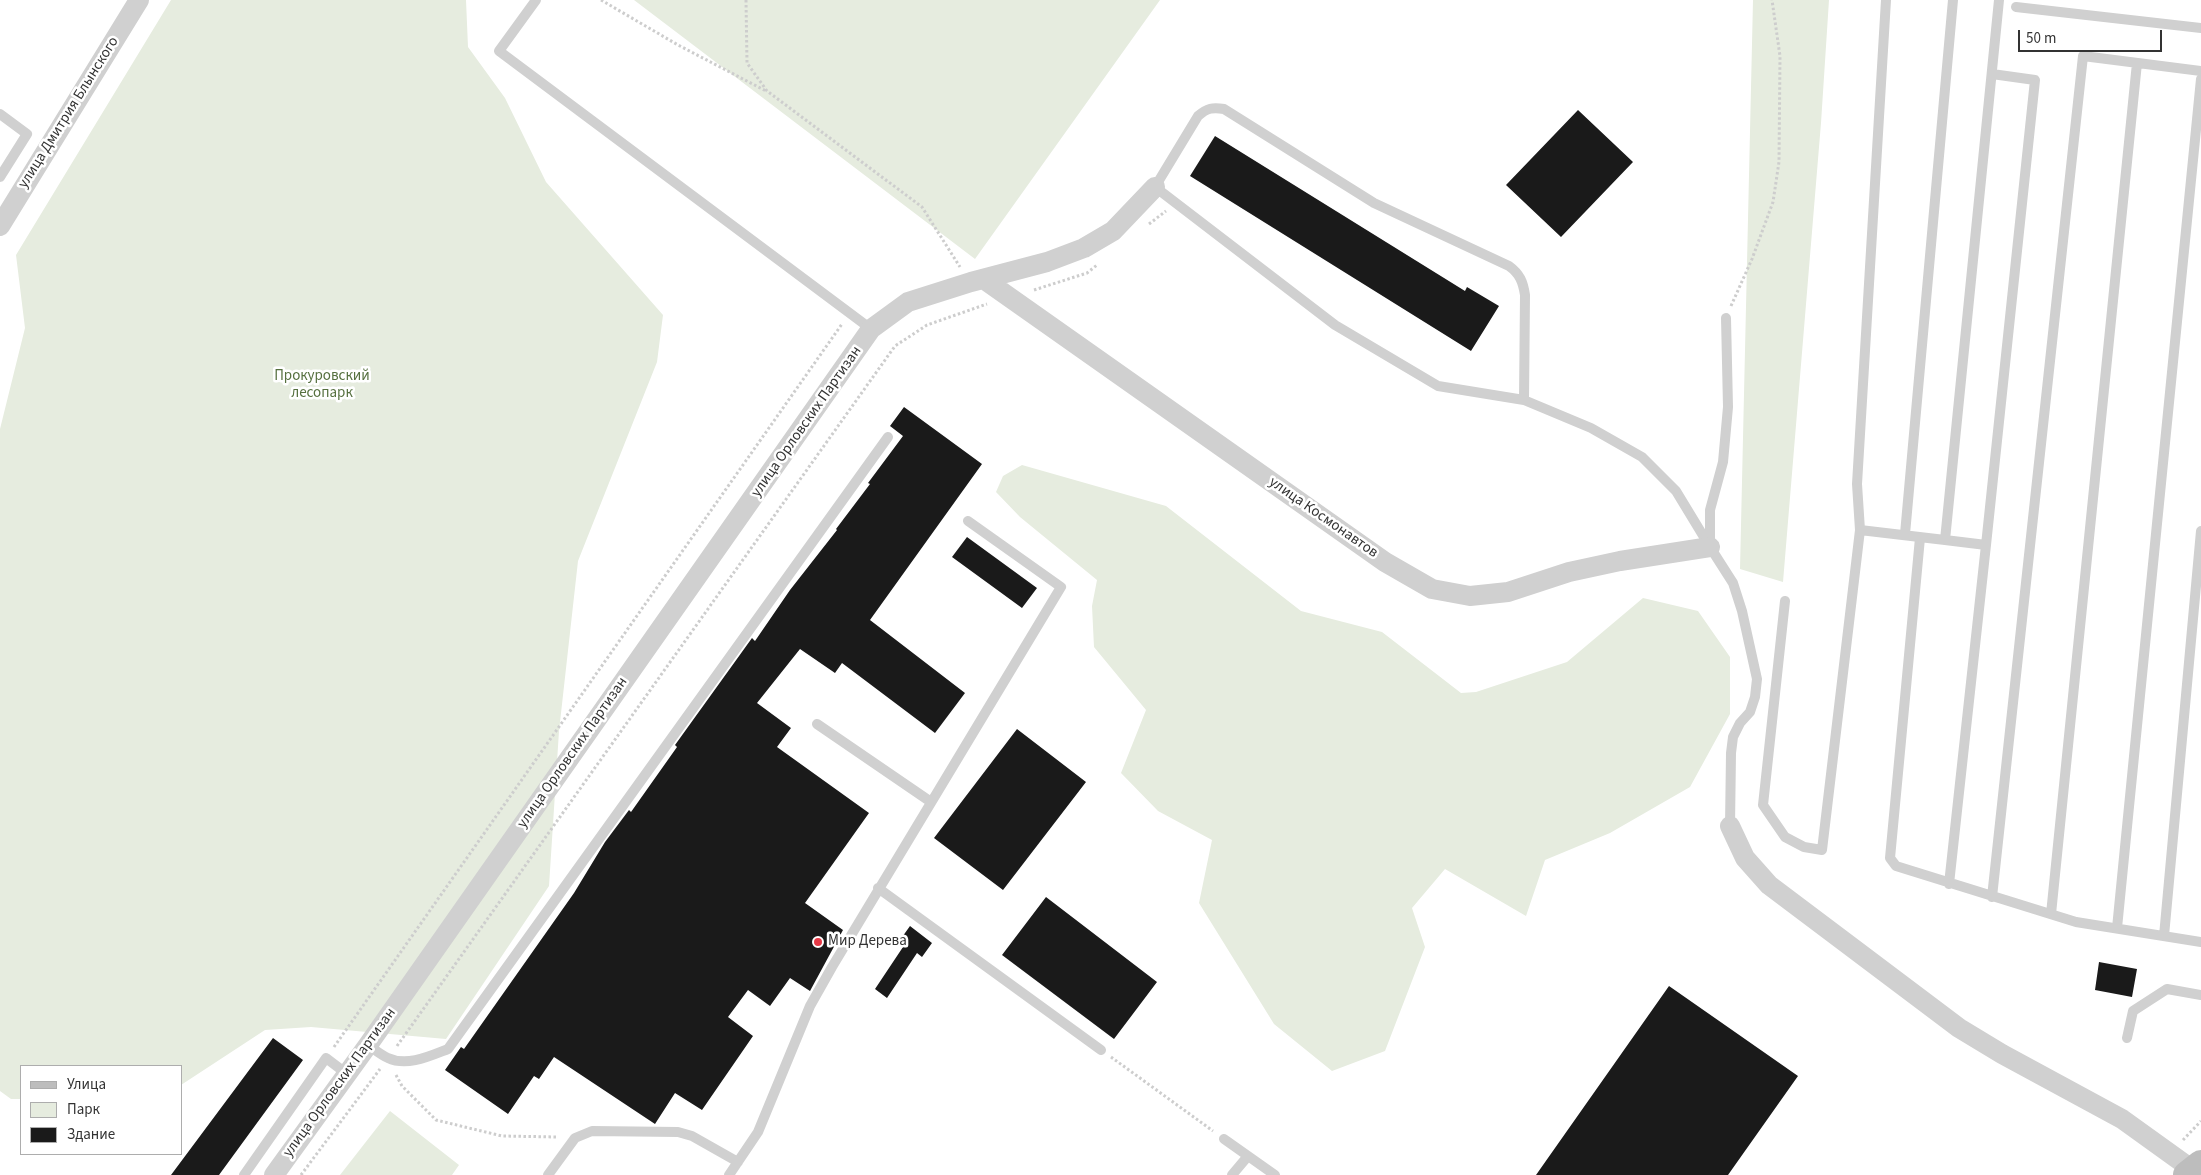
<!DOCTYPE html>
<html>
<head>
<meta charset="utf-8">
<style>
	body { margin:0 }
	#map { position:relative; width:2201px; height:1175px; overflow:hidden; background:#fff; font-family:"Source Sans 3",sans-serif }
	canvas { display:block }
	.legend { position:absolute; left:20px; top:1065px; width:162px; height:90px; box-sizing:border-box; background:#fff; border:1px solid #adadad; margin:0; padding:6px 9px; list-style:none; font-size:15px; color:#333 }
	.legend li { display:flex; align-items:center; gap:10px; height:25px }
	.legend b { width:25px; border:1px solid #adadad }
	.scale { position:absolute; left:2018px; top:30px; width:144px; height:22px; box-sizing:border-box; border:2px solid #333; border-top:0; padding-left:6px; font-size:15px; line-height:18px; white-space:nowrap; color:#333; -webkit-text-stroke:4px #fff; paint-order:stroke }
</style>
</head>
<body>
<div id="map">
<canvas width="2201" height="1175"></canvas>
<ul class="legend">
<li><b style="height:6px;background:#bdbdbd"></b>Улица</li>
<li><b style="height:14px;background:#e6ecdf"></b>Парк</li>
<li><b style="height:14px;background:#1a1a1a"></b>Здание</li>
</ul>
<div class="scale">50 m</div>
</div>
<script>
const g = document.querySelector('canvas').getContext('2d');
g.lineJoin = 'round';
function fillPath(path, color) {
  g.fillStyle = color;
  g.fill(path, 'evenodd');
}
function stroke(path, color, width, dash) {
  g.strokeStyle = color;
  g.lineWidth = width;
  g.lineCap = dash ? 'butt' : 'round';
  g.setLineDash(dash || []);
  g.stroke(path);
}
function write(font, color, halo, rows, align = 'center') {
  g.font = font + ' "Source Sans 3",sans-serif';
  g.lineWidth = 5;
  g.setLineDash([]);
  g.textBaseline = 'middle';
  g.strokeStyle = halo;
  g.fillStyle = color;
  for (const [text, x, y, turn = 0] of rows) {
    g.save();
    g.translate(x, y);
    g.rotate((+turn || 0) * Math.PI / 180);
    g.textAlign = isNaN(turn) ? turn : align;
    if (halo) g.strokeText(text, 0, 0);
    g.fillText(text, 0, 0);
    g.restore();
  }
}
fillPath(new Path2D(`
	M 171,0 L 466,0 L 468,47 L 505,98 L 546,182 L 663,315 L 657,362 L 578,561 L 559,731 L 549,886 L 446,1039 L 311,1027 L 265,1030 L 181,1085 L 181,1066 L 21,1066 L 21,1099 L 11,1099 L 0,1091 L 0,429 L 25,328 L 16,255 Z
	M 634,0 L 1160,0 L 975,259 Z
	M 1753,0 L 1829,0 L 1821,123 L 1783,582 L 1740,569 Z
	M 1022,465 L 1166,506 L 1301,611 L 1382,632 L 1461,693 L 1476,692 L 1567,662 L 1643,598 L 1698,611 L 1730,657 L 1730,714 L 1690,787 L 1610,833 L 1545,860 L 1526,916 L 1445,869 L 1412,908 L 1425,947 L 1385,1051 L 1332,1071 L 1274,1024 L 1199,903 L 1212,840 L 1158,811 L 1121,773 L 1146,710 L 1094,647 L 1092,606 L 1097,580 L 1020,517 L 996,492 L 1003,476 Z
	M 390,1111 L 459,1165 L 452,1175 L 340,1175 Z`), '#e6ecdf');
fillPath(new Path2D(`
	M 1578,110 L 1633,162 L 1561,237 L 1506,185 Z
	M 1215,136 L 1465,291 L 1467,287 L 1499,306 L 1471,351 L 1190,176 Z
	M 904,407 L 982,464 L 870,620 L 965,693 L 935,733 L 842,663 L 835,673 L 800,649 L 757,703 L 791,728 L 777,747 L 869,813 L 805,903 L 843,930 L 810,991 L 790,978 L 770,1006 L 748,990 L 728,1017 L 753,1036 L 702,1110 L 675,1093 L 655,1124 L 554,1057 L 539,1079 L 534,1076 L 508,1114 L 445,1070 L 461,1047 L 464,1049 L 574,893 L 605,842 L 629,810 L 631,812 L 677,747 L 675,745 L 752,638 L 755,641 L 790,590 L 837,530 L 836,529 L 870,484 L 868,483 L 903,436 L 890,426 Z
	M 967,537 L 1037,588 L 1022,608 L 952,557 Z
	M 1017,729 L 1086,782 L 1003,890 L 934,838 Z
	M 1046,897 L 1157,982 L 1114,1039 L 1002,955 Z
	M 910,926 L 932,943 L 922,957 L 917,953 L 887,998 L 875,989 L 905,944 L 900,940 Z
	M 2099,962 L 2137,969 L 2132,997 L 2095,990 Z
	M 1669,986 L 1798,1076 L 1728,1175 L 1536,1175 Z
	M 273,1038 L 303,1060 L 219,1175 L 171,1175 Z`), '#1a1a1a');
stroke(new Path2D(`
	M 601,0 L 678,45 L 766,91
	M 746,0 L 747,63 L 767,91 L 922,207 L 960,267
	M 1149,224 L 1166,211
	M 1034,290 L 1087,273 L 1097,265
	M 1731,306 L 1752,259 L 1773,202 L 1779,162 L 1780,56 L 1772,0
	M 397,1046 L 895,346 L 927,325 L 987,304
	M 334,1047 L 842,324
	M 1111,1057 L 1213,1131
	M 396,1075 L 402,1086 L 436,1120 L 502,1136 L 557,1137
	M 2183,1140 L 2201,1121
	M 301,1175 L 380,1069`), '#cdcdcd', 3, [2.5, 2.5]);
stroke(new Path2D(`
	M 536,0 L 499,51 L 871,329
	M 1886,0 L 1857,484 L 1860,530 L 1945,540 L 1999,0
	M 2016,7 L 2201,28
	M 0,114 L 27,134 L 0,177
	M 1726,318 L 1728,407 L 1723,462 L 1710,510 L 1710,547 L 1733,583 L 1742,611 L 1757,679 L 1755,697 L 1750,712 L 1740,723 L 1733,737 L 1731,753 L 1730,826
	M 1524,400 L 1525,295 C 1523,282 1520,274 1509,266 L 1374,203 L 1224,109 C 1213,107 1207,108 1198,116 L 1155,187 L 1335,325 L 1438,386 L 1524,400 L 1591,428 L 1642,457 L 1676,491 L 1710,547
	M 1905,534 L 1953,0
	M 1920,538 L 1890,858 L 1896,866 L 2076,922 L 2201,942
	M 1945,540 L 1986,545
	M 1785,601 L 1763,805 L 1785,837 L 1804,847 L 1822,850 L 1860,530
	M 817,724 L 931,802
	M 1949,884 L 1986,545 L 2035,80 L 1992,74
	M 878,888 L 1101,1050
	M 1992,897 L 2083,56 L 2201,71
	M 2051,914 L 2137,63
	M 2117,928 L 2201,79
	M 2164,936 L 2201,531
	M 2127,1038 L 2133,1011 L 2167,989 L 2201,995
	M 368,1045 C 374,1049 381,1055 388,1058 C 407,1067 430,1056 448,1049 L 888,437
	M 1224,1139 L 1275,1175
	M 244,1175 L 326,1058 L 347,1074
	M 548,1175 L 575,1138 L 592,1131 L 678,1132 L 692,1136 L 738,1162
	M 729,1175 L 758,1132 L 810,1006 L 832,967 L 1061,587 L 968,521
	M 1232,1175 L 1248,1156`), '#d0d0d0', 10);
stroke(new Path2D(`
	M 0,226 L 139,0
	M 985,280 L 1385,562 L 1432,589 L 1470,596 L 1508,592 L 1569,572 L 1620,561 L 1710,547
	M 1730,826 L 1745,858 L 1769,885 L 1959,1028 L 2002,1054 L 2122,1119 L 2193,1170
	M 274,1175 L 368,1045 L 871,329 L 908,302 L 971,282 L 1047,262 L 1084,248 L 1113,231 L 1155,187`), '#d0d0d0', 20);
stroke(new Path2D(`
	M 2187,1175 L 2201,1164`), '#bdbdbd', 28);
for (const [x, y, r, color] of [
	[818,942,5,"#e63946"]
]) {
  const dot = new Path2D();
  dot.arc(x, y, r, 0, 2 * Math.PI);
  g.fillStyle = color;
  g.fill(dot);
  stroke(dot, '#fff', 2);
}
write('15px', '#333', '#fff', [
	["улица Дмитрия Блынского",69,113,-58],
	["улица Орловских Партизан",807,422,-55],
	["улица Космонавтов",1323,518,35],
	["улица Орловских Партизан",573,753,-55],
	["улица Орловских Партизан",340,1083,-54]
]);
write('15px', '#56703f', '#fff', [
	["Прокуровский",322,377],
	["лесопарк",322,394]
]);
write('15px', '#333', '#fff', [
	["Мир Дерева",828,942]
], 'left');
</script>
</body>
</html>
